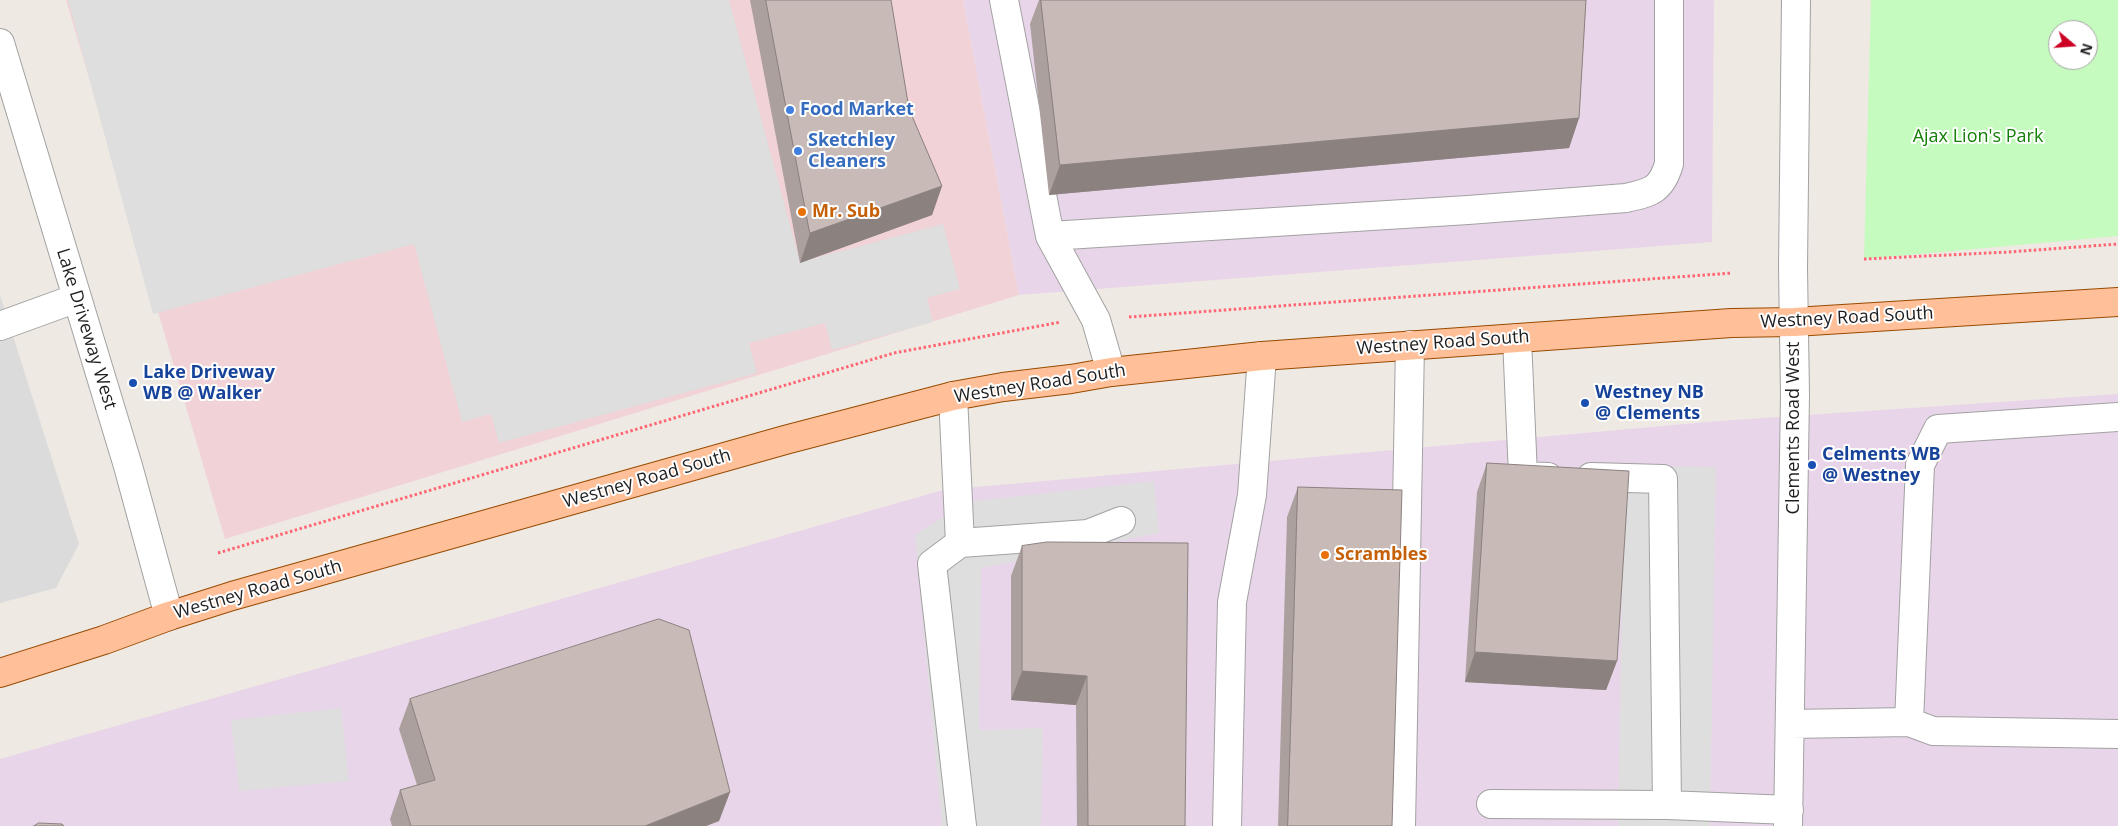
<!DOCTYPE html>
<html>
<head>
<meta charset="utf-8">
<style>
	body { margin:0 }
	#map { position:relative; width:2118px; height:826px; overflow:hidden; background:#efe9e3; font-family:"Open Sans",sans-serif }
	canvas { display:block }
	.north { position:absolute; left:2048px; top:20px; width:50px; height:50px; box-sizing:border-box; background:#fff; border:1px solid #a5a5a5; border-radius:50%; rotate:108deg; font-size:14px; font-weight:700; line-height:20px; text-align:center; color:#1e1e1e }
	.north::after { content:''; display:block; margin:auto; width:18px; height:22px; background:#cc0025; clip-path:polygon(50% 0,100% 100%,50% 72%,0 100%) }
</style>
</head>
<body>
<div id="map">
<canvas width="2118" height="826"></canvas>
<div class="north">N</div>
</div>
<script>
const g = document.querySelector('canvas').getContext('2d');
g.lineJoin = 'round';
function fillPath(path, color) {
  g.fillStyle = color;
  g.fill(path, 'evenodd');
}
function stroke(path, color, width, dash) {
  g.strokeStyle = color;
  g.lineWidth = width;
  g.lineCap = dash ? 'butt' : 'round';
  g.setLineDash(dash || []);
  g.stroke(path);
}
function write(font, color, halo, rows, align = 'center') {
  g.font = font + ' "Open Sans",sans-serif';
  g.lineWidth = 4;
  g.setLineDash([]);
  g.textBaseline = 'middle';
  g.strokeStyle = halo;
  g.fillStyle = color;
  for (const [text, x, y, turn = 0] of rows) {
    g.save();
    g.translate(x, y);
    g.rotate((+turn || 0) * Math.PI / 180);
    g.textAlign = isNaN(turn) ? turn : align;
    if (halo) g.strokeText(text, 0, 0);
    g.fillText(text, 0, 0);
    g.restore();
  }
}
fillPath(new Path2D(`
	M 0,295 L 79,544 L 56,588 L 0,603 Z`), '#dcdbdb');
fillPath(new Path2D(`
	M 66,0 L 963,0 L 1019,295 L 225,539 Z`), '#f1d2d6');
fillPath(new Path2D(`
	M 963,0 L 1714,0 L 1712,242 L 1019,295 Z
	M 2118,394 L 2118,826 L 0,826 L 0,759 L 943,490 L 1719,421 Z`), '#e9d5e9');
fillPath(new Path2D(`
	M 1871,0 L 2118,0 L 2118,236 L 1864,259 ZM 2058,30 L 2088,30 L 2088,60 L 2058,60 Z`), '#c5fbbf');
fillPath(new Path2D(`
	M 68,0 L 729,0 L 800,262 L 943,224 L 960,289 L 927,298 L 933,322 L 832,350 L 825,323 L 749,343 L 757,373 L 499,443 L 491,414 L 462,422 L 414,244 L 153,314 Z
	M 1624,466 L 1716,467 L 1710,826 L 1618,826 Z
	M 1154,481 L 1159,533 L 981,568 L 979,730 L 1043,728 L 1041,826 L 942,826 L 915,535 L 966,502 Z
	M 341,708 L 349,781 L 239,791 L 231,720 Z`), '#dedede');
const minor = new Path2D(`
	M 1004,0 L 1050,236 L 1096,320 L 1111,372
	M 0,43 L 128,466 L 169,616
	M 1050,236 L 1468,210 L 1626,198 C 1652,192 1661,190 1669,164 L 1669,0
	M 0,326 L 77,298
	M 1517,338 L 1523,476 L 1548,477
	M 953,396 L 960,543 L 932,564 L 962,826
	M 1591,477 L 1663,479 L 1667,805
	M 960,543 L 1088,534 L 1121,521
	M 1909,722 L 1920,465 L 1938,429 L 2118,417
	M 1791,724 L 1909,722 L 1933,731 L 2118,734
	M 1491,804 L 1667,805 L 1789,810
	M 1227,826 L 1232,602 L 1252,495 L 1262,356
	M 1401,826 L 1410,345
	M 1788,826 L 1795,395 L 1793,268 L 1796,0`);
const major = new Path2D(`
	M 0,673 L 104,640 L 169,616 L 232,596 L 785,440 L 953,396 L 1003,387 L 1071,379 L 1111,372 L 1262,356 L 1731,323 L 1794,322 L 2118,302`);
stroke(minor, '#a2a2a2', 30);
stroke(major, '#984a00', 30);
stroke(new Path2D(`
	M 1864,259 L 2009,252 L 2118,244
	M 1129,317 L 1732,273
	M 218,553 L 894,353 L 1061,322`), '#ff6572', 3, [2.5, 2.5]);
stroke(minor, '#fff', 28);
stroke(major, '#ffc099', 28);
fillPath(new Path2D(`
	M 750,0 L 891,0 L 909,109 L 942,186 L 932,215 L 800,263 Z
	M 1039,0 L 1586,0 L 1579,118 L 1569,148 L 1049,195 L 1030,24 Z
	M 1487,463 L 1617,661 L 1606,690 L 1465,682 L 1477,492 Z
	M 1298,487 L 1392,826 L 1278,826 L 1287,517 Z
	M 1022,546 L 1185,826 L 1077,826 L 1076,705 L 1011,700 L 1011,576 Z
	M 410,699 L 730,792 L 719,821 L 706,826 L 392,826 L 390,819 L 400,790 L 417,785 L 399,729 Z`), '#aba09d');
fillPath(new Path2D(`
	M 1579,118 L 1569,148 L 1049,195 L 1060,165 Z
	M 942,186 L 932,215 L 800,263 L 810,233 Z
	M 1475,652 L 1617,661 L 1606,690 L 1465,682 Z
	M 1022,671 L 1087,676 L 1076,705 L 1011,700 Z
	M 730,792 L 719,821 L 706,826 L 645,826 Z`), '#8b8280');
const building = new Path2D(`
	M 766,0 L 891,0 L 909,109 L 942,186 L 810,233 Z
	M 1041,0 L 1586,0 L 1579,118 L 1060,165 Z
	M 1487,463 L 1629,471 L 1617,661 L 1475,652 Z
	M 1298,487 L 1402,490 L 1392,826 L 1288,826 Z
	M 1047,542 L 1188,543 L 1185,826 L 1088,826 L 1087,676 L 1022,671 L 1022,546 Z
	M 659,619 L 689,630 L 730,792 L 645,826 L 411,826 L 400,790 L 435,780 L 410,699 Z
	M 39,823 L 62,824 L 64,826 L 34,826 Z`);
fillPath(building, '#c7bab7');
stroke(building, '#8b8280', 1);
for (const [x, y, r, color] of [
	[790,110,5,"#3f7fe0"],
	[798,151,5,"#3f7fe0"],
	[802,212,5,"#e8710a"],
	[133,383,5,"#1a4fb4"],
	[1585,403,5,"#1a4fb4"],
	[1812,465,5,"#1a4fb4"],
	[1325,555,5,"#e8710a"]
]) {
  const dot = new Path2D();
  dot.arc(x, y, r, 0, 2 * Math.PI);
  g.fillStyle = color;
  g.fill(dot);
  stroke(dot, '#fff', 2);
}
write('bold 18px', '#366cbe', '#fff', [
	["Food Market",800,110],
	["Sketchley",808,141],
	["Cleaners",808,162]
], 'left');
write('18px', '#148008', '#fff', [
	["Ajax Lion's Park",1978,137]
]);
write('bold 18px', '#c56008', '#fff', [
	["Mr. Sub",812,212],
	["Scrambles",1335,555]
], 'left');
write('18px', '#1e1e1e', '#fff', [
	["Westney Road South",1847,318,-3],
	["Lake Driveway West",86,329,73],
	["Westney Road South",1443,343,-4],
	["Westney Road South",1040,384,-9],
	["Clements Road West",1794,428,-90],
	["Westney Road South",647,479,-16],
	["Westney Road South",258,590,-16]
]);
write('bold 18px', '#164399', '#fff', [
	["Lake Driveway",143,373],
	["WB @ Walker",143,394],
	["Westney NB",1595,393],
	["@ Clements",1595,414],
	["Celments WB",1822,455],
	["@ Westney",1822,476]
], 'left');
</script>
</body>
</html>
